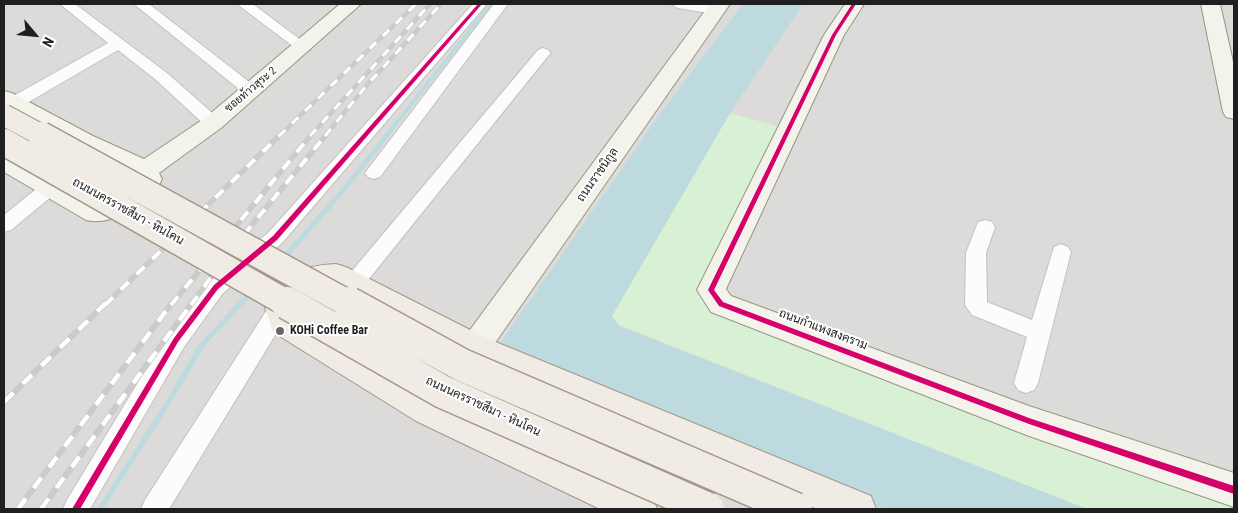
<!DOCTYPE html>
<html>
<head>
<meta charset="utf-8">
<style>
	body { margin:0 }
	#map { position:relative; width:1238px; height:513px; overflow:hidden; background:#edebe8; font-family:"Roboto Condensed",sans-serif }
	canvas { display:block }
	.frame { position:absolute; inset:0; border:5px solid #1f1f1f; pointer-events:none }
	.north { position:absolute; left:10px; top:10px; width:50px; height:50px; -webkit-text-stroke:4px #fff; paint-order:stroke; rotate:118deg; font-size:14px; font-weight:700; line-height:20px; text-align:center; color:#1f1f1f }
	.north::after { content:''; display:block; margin:auto; width:18px; height:22px; background:#1f1f1f; clip-path:polygon(50% 0,100% 100%,50% 72%,0 100%) }
</style>
</head>
<body>
<div id="map">
<canvas width="1238" height="513"></canvas>
<div class="frame"></div>
<div class="north">N</div>
</div>
<script>
const g = document.querySelector('canvas').getContext('2d');
g.lineJoin = 'round';
function fillPath(path, color) {
  g.fillStyle = color;
  g.fill(path, 'evenodd');
}
function stroke(path, color, width, dash) {
  g.strokeStyle = color;
  g.lineWidth = width;
  g.lineCap = dash ? 'butt' : 'round';
  g.setLineDash(dash || []);
  g.stroke(path);
}
function write(font, color, halo, rows, align = 'center') {
  g.font = font + ' "Roboto Condensed",Sarabun,sans-serif';
  g.lineWidth = 4;
  g.setLineDash([]);
  g.textBaseline = 'middle';
  g.strokeStyle = halo;
  g.fillStyle = color;
  for (const [text, x, y, turn = 0] of rows) {
    g.save();
    g.translate(x, y);
    g.rotate((+turn || 0) * Math.PI / 180);
    g.textAlign = isNaN(turn) ? turn : align;
    if (halo) g.strokeText(text, 0, 0);
    g.fillText(text, 0, 0);
    g.restore();
  }
}
fillPath(new Path2D(`
	M 4,4 L 1234,4 L 1234,509 L 4,509 Z`), '#dcdbd9');
fillPath(new Path2D(`
	M 730,113 L 780,127 L 717,308 L 1234,500 L 1234,509 L 1087,509 L 619,325 L 612,316 Z`), '#d8f1d5');
fillPath(new Path2D(`
	M 743,4 L 803,4 L 730,113 L 612,316 L 619,326 L 1087,509 L 884,509 L 504,348 L 501,342 L 660,114 Z`), '#bddbde');
stroke(new Path2D(`
	M 386,136 L 491,4`), '#bddbde', 4);
stroke(new Path2D(`
	M 283,259 L 346,187 L 387,135
	M 240,305 L 251,293`), '#bddbde', 5);
stroke(new Path2D(`
	M 100,509 L 158,419 L 202,345 L 241,303`), '#bddbde', 5.5);
const street = new Path2D(`
	M 60,4 L 75,4 L 167,73 L 219,119 L 221,123 L 219,127 L 213,128 L 207,127 L 155,79 L 118,50 L 20,107 L 8,107 L 6,103 L 8,99 L 108,43 Z
	M 134,4 L 149,4 L 257,88 L 259,91 L 257,94 L 245,94 Z
	M 237,4 L 253,4 L 310,47 L 308,50 L 298,50 Z
	M 473,4 L 487,4 L 282,243 L 223,293 L 184,347 L 90,509 L 63,509 L 67,500 L 168,333 L 209,281 L 268,233 Z
	M 494,4 L 508,4 L 380,177 L 374,179 L 368,177 L 365,173 L 368,169 Z
	M 671,4 L 702,4 L 720,7 L 722,10 L 715,14 L 678,8 Z
	M 543,48 L 548,50 L 551,53 L 548,56 L 360,290 L 353,292 L 346,290 L 343,284 L 346,278 L 538,50 Z
	M 51,181 L 57,182 L 60,187 L 57,192 L 11,230 L 4,232 L 4,215 L 45,182 Z
	M 985,220 L 992,222 L 995,227 L 986,253 L 987,302 L 1032,320 L 1054,247 L 1061,244 L 1068,247 L 1071,252 L 1038,383 L 1034,390 L 1026,393 L 1018,390 L 1014,383 L 1027,337 L 972,315 L 965,305 L 966,253 L 978,222 Z
	M 280,299 L 288,302 L 291,308 L 288,314 L 169,509 L 141,509 L 145,500 L 272,302 Z`);
const secondary = new Path2D(`
	M 340,4 L 361,4 L 221,128 L 159,173 L 162,179 C 159,186 155,193 149,199 C 135,213 104,225 86,220 L 4,172 L 4,153 L 13,155 L 98,203 C 113,199 128,192 138,179 L 136,175 L 77,146 L 4,107 L 4,91 L 12,93 L 93,136 L 144,159 L 205,118 Z
	M 710,4 L 730,4 L 486,356 L 475,360 L 464,356 L 460,347 L 464,338 Z
	M 845,4 L 864,4 L 844,35 L 726,289 L 731,296 L 1029,406 L 1234,473 L 1234,507 L 1029,436 L 711,312 L 697,290 L 824,35 Z
	M 1201,4 L 1220,4 L 1234,66 L 1234,119 L 1226,117 L 1223,112 Z`);
const primary = new Path2D(`
	M 336,264 L 346,267 L 486,338 L 871,496 L 876,509 L 817,509 L 464,356 L 332,286 C 314,287 305,292 295,308 L 297,316 L 440,399 L 652,496 L 657,509 L 600,509 L 416,421 L 273,332 L 265,308 C 283,274 298,266 336,264 Z`);
stroke(street, '#c3c2c0', 2);
stroke(secondary, '#969681', 2);
stroke(primary, '#a29686', 2);
fillPath(street, '#fcfcfc');
fillPath(secondary, '#f3f3eb');
fillPath(primary, '#f0ebe5');
const railFar2 = new Path2D(`
	M 279,136 L 416,4
	M 310,136 L 430,4
	M 325,136 L 367,85 L 441,4`);
const railFar1 = new Path2D(`
	M 105,305 L 280,135
	M 171,305 L 311,135
	M 191,305 L 228,254 L 326,135`);
const rail = new Path2D(`
	M 4,402 L 106,303
	M 18,509 L 172,303
	M 41,509 L 192,303`);
stroke(railFar2, '#cbcbca', 4.5);
stroke(railFar1, '#cbcbca', 5.5);
stroke(rail, '#cbcbca', 6);
stroke(railFar2, '#fff', 3, [9]);
stroke(railFar1, '#fff', 4, [11]);
stroke(rail, '#fff', 4.5, [13]);
const primaryBridgeFar2 = new Path2D(`
	M 4,115 L 43,136`);
const primaryBridgeFar1 = new Path2D(`
	M 41,135 L 351,305
	M 4,142 L 290,305`);
const primaryBridge = new Path2D(`
	M 287,303 L 443,392 L 708,509
	M 349,303 L 462,365 L 796,509`);
stroke(primaryBridgeFar2, '#a29686', 23, []);
stroke(primaryBridgeFar1, '#a29686', 29, []);
stroke(primaryBridge, '#a29686', 35, []);
stroke(primaryBridgeFar2, '#f0ebe5', 21);
stroke(primaryBridgeFar1, '#f0ebe5', 26);
stroke(primaryBridge, '#f0ebe5', 32);
fillPath(new Path2D(`
	M 478,4 L 482,4 L 277,240 L 218,289 L 178,342 L 80,509 L 72,509 L 174,338 L 214,285 L 273,236 Z
	M 852,4 L 856,4 L 836,35 L 714,290 L 723,302 L 1029,418 L 1234,486 L 1234,494 L 1029,424 L 719,306 L 708,290 L 832,35 Z`), '#d6006c');
for (const [x, y, r, color] of [
	[280,331,5,"#676665"]
]) {
  const dot = new Path2D();
  dot.arc(x, y, r, 0, 2 * Math.PI);
  g.fillStyle = color;
  g.fill(dot);
  stroke(dot, '#fff', 2);
}
write('11px', '#1f1f1f', '#fff', [
	["ซอยท้าวสุระ 2",251,90,-40]
]);
write('12px', '#1f1f1f', '#fff', [
	["ถนนราชนิกูล",598,175,-55],
	["ถนนนครราชสีมา - หินโคน",128,212,29],
	["ถนนกำแหงสงคราม",823,330,21],
	["ถนนนครราชสีมา - หินโคน",483,407,25]
]);
write('bold 12px', '#1f1f1f', '#fff', [
	["KOHi Coffee Bar",290,331]
], 'left');
</script>
</body>
</html>
